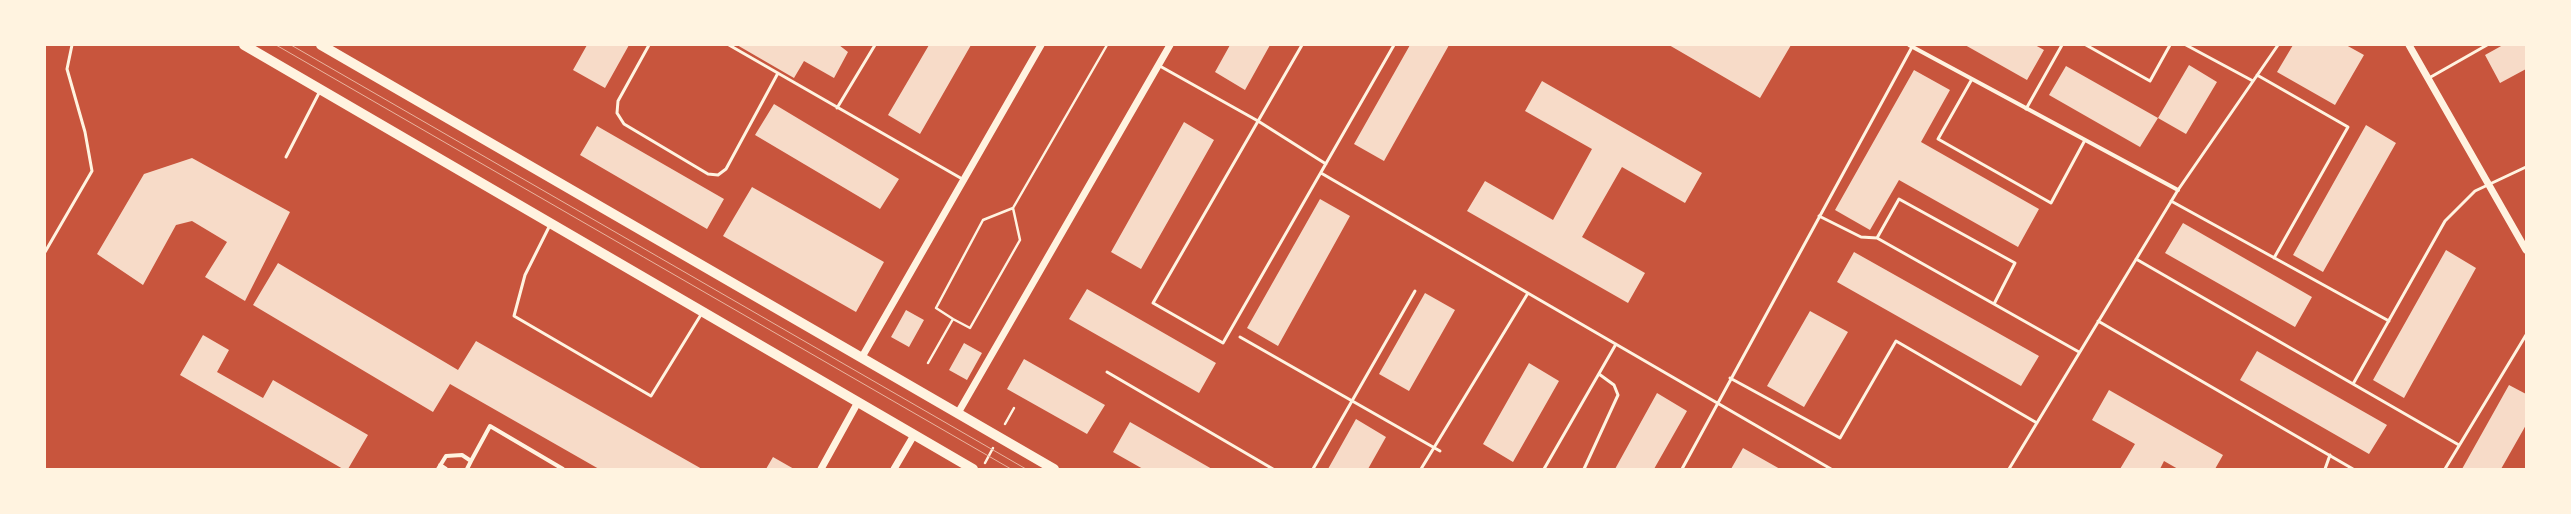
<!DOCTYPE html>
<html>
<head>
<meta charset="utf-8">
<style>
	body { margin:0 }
	#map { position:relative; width:2571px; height:514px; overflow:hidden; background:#c8553d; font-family:Commissioner,sans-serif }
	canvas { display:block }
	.frame { position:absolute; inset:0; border:46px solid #fff3e0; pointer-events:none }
</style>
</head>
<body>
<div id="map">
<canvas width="2571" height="514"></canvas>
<div class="frame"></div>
</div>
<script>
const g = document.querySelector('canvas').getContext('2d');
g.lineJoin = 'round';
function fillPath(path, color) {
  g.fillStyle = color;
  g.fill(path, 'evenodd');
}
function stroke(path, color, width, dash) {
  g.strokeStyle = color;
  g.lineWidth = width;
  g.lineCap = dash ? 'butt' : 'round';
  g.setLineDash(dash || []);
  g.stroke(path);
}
fillPath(new Path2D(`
	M 587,45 L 629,45 L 605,88 L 573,70 Z
	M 737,45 L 839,45 L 848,52 L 834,78 L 804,61 L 794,78 Z
	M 929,45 L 971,45 L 920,134 L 888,115 Z
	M 1230,45 L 1270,45 L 1245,90 L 1215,72 Z
	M 1410,45 L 1449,45 L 1384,161 L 1354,144 Z
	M 1669,45 L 1791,45 L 1760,98 Z
	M 1965,45 L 2035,45 L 2044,50 L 2027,80 Z
	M 2293,45 L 2346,45 L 2364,55 L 2335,105 L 2277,72 Z
	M 2503,45 L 2526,45 L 2526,69 L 2500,83 L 2485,55 Z
	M 2189,65 L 2217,82 L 2186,134 L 2158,118 Z
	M 2066,66 L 2158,118 L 2140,147 L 2049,95 Z
	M 1914,70 L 1950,90 L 1921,142 L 2039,209 L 2018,247 L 1899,180 L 1870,230 L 1835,210 Z
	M 1542,81 L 1702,173 L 1685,203 L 1622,167 L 1582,237 L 1645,273 L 1628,303 L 1467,211 L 1485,181 L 1553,220 L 1592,149 L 1525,111 Z
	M 774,104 L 899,179 L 880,209 L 755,135 Z
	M 1184,122 L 1214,140 L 1141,269 L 1111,252 Z
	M 2366,125 L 2396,143 L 2323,272 L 2293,255 Z
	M 597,126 L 724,199 L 707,229 L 580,155 Z
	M 192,158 L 290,212 L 245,301 L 205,277 L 227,242 L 192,221 L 176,225 L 143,285 L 97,254 L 144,174 Z
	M 752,187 L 884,262 L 856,312 L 723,236 Z
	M 1320,199 L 1350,216 L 1278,346 L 1247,328 Z
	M 2183,223 L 2312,297 L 2295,327 L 2165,253 Z
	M 2446,250 L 2476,268 L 2404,398 L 2373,380 Z
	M 1854,252 L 2039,356 L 2021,386 L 1837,282 Z
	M 278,263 L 458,370 L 476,341 L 702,469 L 599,469 L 450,384 L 433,412 L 253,305 Z
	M 1087,289 L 1216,363 L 1199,393 L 1069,319 Z
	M 1425,293 L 1455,310 L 1409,391 L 1379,374 Z
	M 906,310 L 924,320 L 909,347 L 891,337 Z
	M 1810,311 L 1848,332 L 1804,407 L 1767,386 Z
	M 203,335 L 229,350 L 217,372 L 263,398 L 273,380 L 368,435 L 348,469 L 343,469 L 180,375 Z
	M 964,343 L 982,353 L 967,380 L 949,370 Z
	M 2257,351 L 2387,425 L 2369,454 L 2240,380 Z
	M 1024,359 L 1105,405 L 1087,434 L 1007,389 Z
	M 1529,363 L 1559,381 L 1513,462 L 1483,444 Z
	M 2509,385 L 2526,394 L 2526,425 L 2501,469 L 2462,469 Z
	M 2109,390 L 2223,455 L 2215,469 L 2178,469 L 2164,461 L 2160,469 L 2120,469 L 2135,444 L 2092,420 Z
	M 1657,393 L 1687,411 L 1654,469 L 1615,469 Z
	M 1356,419 L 1386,437 L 1368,469 L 1328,469 Z
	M 1130,422 L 1212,469 L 1143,469 L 1113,452 Z
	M 1743,448 L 1780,469 L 1731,469 Z
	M 773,457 L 794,469 L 766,469 Z`), '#f7dbc8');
stroke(new Path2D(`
	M 953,319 L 936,308 L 983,220 L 1013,208
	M 928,363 L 953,319 L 970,328 L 1020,240 L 1013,208 L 1107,45
	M 1005,424 L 1014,408
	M 985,463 L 993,448`), '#fff3e0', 2.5);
stroke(new Path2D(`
	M 649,45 L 618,101 L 617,113 L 624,124 L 708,174 L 718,175 L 726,169 L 778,73
	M 729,45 L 964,180
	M 1302,45 L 1153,303 L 1223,343 L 1394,45
	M 2086,45 L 2150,81 L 2170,45
	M 2186,45 L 2253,81
	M 1158,65 L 1258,121 L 1326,164
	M 2257,75 L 2348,127 L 2274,258
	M 2429,78 L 2487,45
	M 1972,79 L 1938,139 L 2051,203 L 2085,140
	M 837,108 L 875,45
	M 2026,109 L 2062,45
	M 286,157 L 320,91
	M 1321,173 L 1831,469
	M 2171,201 L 2389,321
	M 1819,216 L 1861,237 L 1877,238 L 2079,352
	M 550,225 L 525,275 L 514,316 L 651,396 L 702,313
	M 1877,238 L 1899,199 L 2015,263 L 1994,304
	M 45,252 L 92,171 L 85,132 L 67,69 L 72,45
	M 2136,259 L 2459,445
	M 2098,321 L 2353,469
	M 1240,337 L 1440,451
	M 1107,372 L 1273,469
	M 1730,378 L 1840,438 L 1896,341 L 2037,423
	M 2353,384 L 2445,221 L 2475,191 L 2526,167
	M 1313,469 L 1415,291
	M 1421,469 L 1528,293
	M 1544,469 L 1616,344
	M 1584,469 L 1618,395 L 1614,385 L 1599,374
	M 1682,469 L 1912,47
	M 2009,469 L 2178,190 L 2278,45
	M 2325,469 L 2330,455
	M 2445,469 L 2526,335`), '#fff3e0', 3);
stroke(new Path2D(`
	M 1909,45 L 2178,190
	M 440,465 L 446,469
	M 438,469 L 446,456 L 462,455 L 471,461 L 490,426 L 563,469
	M 467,469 L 471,461`), '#fff3e0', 4);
stroke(new Path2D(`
	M 2409,45 L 2526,250
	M 862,357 L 1041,45
	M 958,413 L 1170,45
	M 821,469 L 858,402
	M 894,469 L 914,435`), '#fff3e0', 7);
stroke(new Path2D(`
	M 244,45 L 973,469
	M 321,45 L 1054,469`), '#fff3e0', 10);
stroke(new Path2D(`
	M 276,45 L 1011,469
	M 291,45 L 1026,469`), '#e9b49f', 1);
</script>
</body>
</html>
